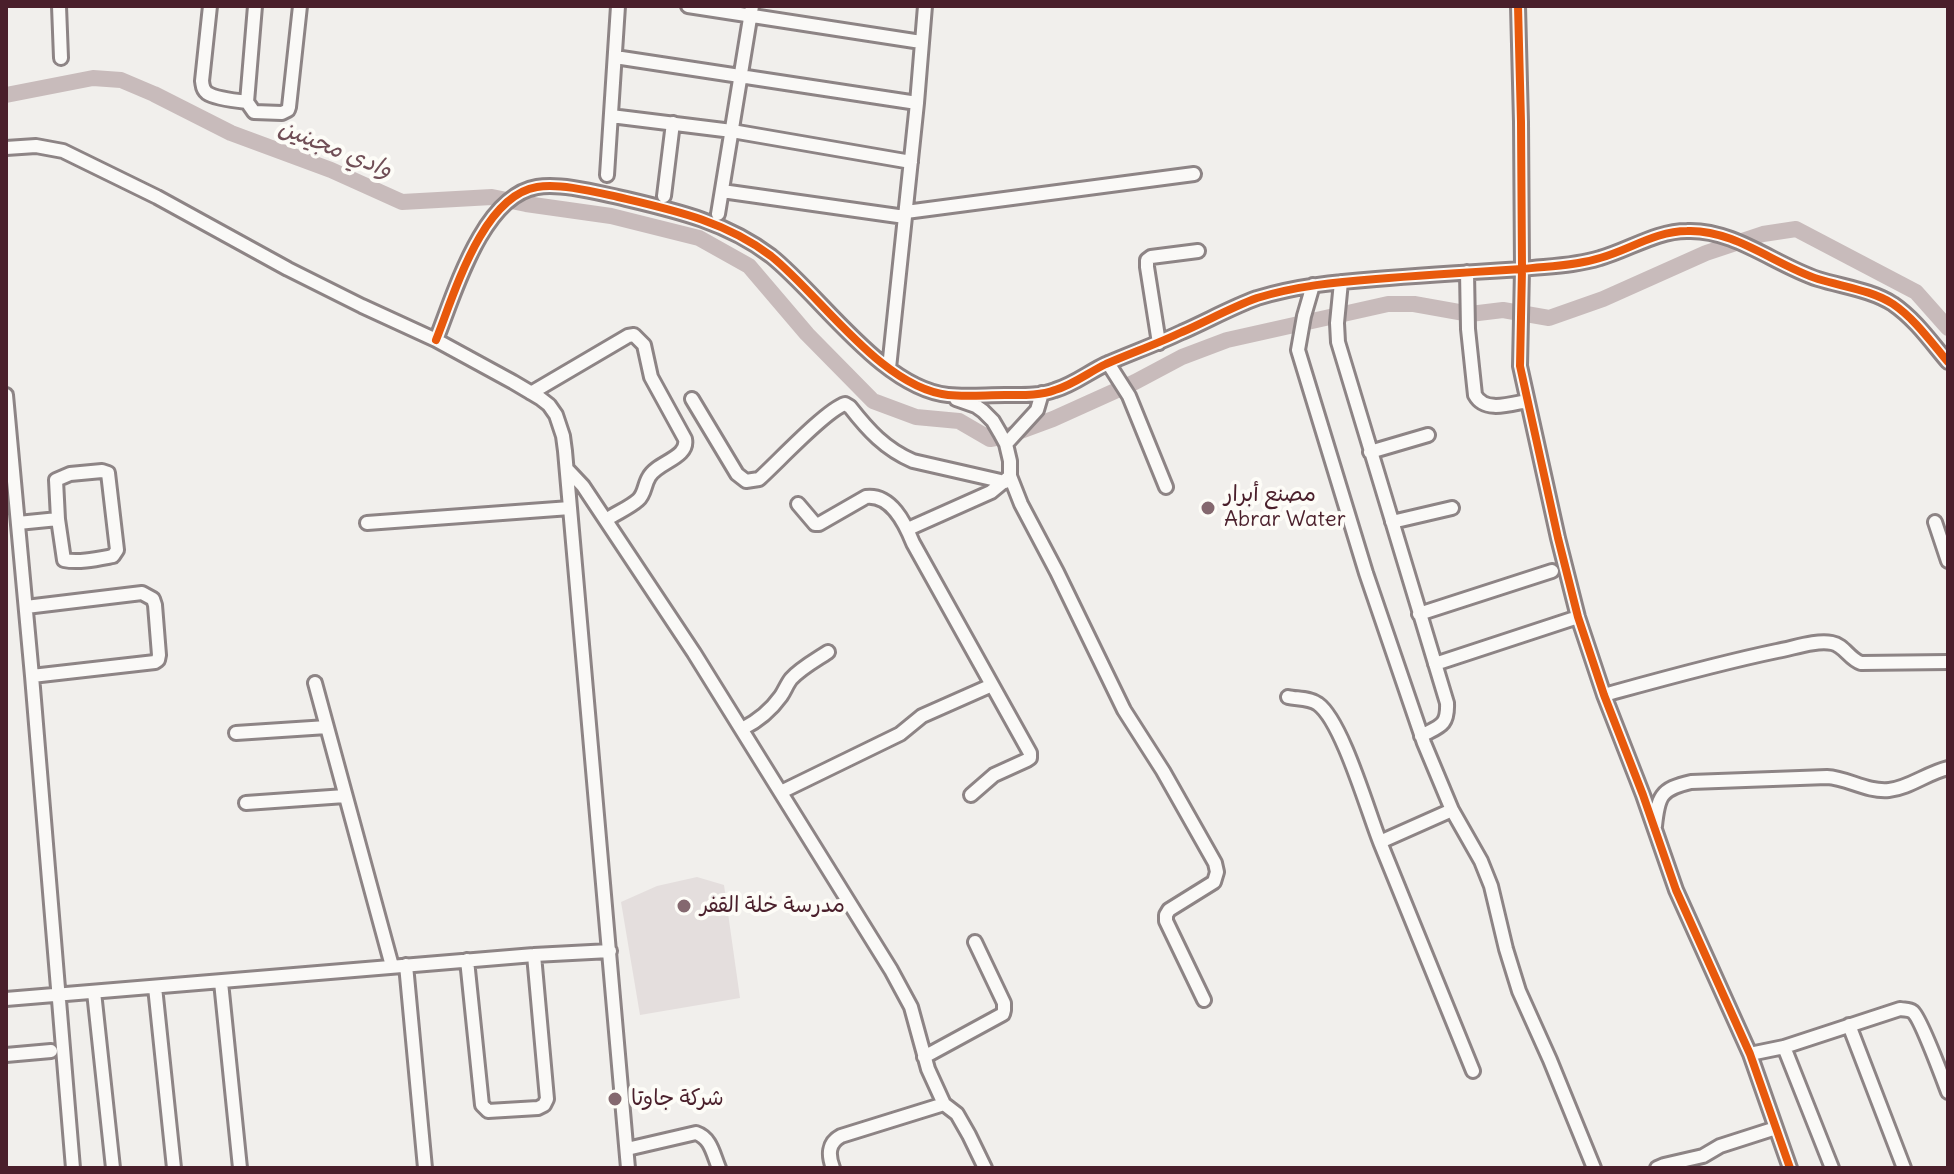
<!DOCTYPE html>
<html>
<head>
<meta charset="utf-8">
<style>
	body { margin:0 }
	#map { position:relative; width:1954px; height:1174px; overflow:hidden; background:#f1efec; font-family:Delius,sans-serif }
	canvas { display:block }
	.frame { position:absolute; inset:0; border:8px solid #4a1f2b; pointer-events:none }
</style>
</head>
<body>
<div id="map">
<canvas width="1954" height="1174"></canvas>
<div class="frame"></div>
</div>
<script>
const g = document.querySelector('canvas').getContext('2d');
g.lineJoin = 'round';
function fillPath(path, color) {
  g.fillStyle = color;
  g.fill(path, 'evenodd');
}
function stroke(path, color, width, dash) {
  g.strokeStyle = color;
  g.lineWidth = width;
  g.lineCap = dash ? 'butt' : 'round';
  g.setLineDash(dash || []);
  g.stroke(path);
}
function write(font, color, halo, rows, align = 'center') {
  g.font = font + ' Delius,"Playpen Sans Arabic",sans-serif';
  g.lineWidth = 8;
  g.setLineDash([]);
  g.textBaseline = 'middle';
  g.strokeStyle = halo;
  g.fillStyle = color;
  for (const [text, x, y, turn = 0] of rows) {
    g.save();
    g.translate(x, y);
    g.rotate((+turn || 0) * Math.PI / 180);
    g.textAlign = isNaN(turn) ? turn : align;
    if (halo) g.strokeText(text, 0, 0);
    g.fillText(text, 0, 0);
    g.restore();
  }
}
fillPath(new Path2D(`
	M 697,877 L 724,885 L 740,998 L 640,1015 L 621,902 L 657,886 Z`), '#e4dedd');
stroke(new Path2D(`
	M 6,95 L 93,78 L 121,80 L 154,94 L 231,133 L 331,170 L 402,202 L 492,197 L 526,204 L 611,216 L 699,238 L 749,266 L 807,334 L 873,401 L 916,417 L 959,421 L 990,439 L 1007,436 L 1053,419 L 1135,382 L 1182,357 L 1227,340 L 1388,304 L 1414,304 L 1470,314 L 1503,310 L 1549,318 L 1603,299 L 1706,253 L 1763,234 L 1796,229 L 1916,292 L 1948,328`), '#c8bbbb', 16);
const minor = new Path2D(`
	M 59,6 L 61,58
	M 210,6 L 202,81 C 203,86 202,89 207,93 C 214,98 238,101 247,102
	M 255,6 L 247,102 L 254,112 L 282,113 L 288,110 L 289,107 L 300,6
	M 688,6 L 921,42
	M 615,57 L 917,103
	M 611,116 L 732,131 L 911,162
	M 6,148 L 36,146 L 63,151 L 157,197 L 288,269 L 362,306 L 436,340 L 513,382 L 540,398 L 549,405 L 556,415 L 563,436 L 565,451 L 628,1168
	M 607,175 L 618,6
	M 722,191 L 905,217
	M 664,196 L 673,123
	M 906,212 L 1194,174
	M 718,214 L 752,6
	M 1467,272 L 1468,329 L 1475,395 C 1485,413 1510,404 1527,401
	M 1341,282 L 1337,323 L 1338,342 L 1447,703 C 1448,726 1440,726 1421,736
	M 1313,285 L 1304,316 L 1298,350 L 1366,573 L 1424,743 L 1452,810 L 1481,861 L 1491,886 L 1506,949 L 1519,991 L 1550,1060 L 1594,1168
	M 436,340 C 454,295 482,196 537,187 C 560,183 595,192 618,197 C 673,210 725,221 771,256 C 821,296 882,388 948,395 C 966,397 986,395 1005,395 C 1021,395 1040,396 1055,390 C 1073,385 1089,372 1106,364 C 1131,353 1157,344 1182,332 C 1207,321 1232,307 1257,298 C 1296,286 1336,282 1376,279 C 1424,275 1473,272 1522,269 L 1521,122 L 1518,6
	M 1159,343 L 1147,267 L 1147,260 L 1151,257 L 1198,251
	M 1108,363 L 1129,396 L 1166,487
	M 889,368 L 917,103 L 925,6
	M 531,393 L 628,336 L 634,335 L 644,345 L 651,377 L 685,439 C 689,458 657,462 649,477 C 644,485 645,494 638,500 C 629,508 616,513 606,520
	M 6,395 L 32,676 L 73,1168
	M 692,399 L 737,474 L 746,481 L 759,479 C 777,463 826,410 845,404 L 850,407 C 868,430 885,449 913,461 L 1005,482
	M 956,399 L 976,406 L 983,411 L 993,421 L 1000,433 L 1006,444 L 1010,461 L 1010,476 L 1021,504 L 1057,572 L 1124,710 L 1163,771 L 1215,863 L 1217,872 L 1214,882 L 1169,910 L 1166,915 L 1166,921 L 1204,1000
	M 1006,444 L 1037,410 L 1042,393
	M 1370,452 L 1428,435
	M 567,469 L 583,486 L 694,653 L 891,970 L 911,1007 L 928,1069 L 944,1104 L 957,1114 L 969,1135 L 985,1168
	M 102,471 L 108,473 L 117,550 L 113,556 C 97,559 79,563 64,560 L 58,519 L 56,480 L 70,474 Z
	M 798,504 L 815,524 L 819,524 L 866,497 C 891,494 905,523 913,543 L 1030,753 L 1030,758 L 1027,760 L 994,775 L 971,795
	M 1392,522 L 1452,508
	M 1935,522 L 1948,561
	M 18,523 L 58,519
	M 367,523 L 570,508
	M 908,529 L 991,492 L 1008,478
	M 26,607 L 142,593 L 153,599 L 155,605 L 159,655 L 158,660 L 155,662 L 32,676
	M 1419,614 L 1552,571
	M 1435,664 L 1578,617
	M 315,683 L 392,966
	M 1604,695 C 1662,679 1719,663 1777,651 C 1794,648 1815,640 1832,643 C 1844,645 1849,659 1861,663 L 1948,662
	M 1288,697 C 1297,699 1310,698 1318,704 C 1342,721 1368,812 1380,842 L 1452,810
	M 742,729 C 758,721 771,710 781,696 C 785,690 787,684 791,679 C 801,668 816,660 828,652
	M 236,733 L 327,727
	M 781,792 L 900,734 L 922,716 L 992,685
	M 246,803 L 345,796
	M 1655,826 C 1658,797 1660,789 1691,782 L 1827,777 C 1848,778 1866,792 1889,790 C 1909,788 1927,773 1948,768
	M 1380,842 L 1473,1071
	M 467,960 L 482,1105 L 488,1111 L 538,1108 L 544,1105 L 547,1099 L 534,955
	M 406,965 L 425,1168
	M 221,982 L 240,1168
	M 155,987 L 174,1168
	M 94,992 L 113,1168
	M 6,999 L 534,955 L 610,951
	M 1849,1025 L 1904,1168
	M 1784,1047 L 1832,1168
	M 1750,1054 L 1784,1047 L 1900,1009 C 1905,1010 1909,1009 1913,1012 C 1921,1019 1943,1079 1948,1092
	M 6,1055 L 51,1051
	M 924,1057 L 1003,1014 L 1004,1010 L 1004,1003 L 975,942
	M 627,1149 L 696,1133 C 711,1138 713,1154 719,1168
	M 833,1168 C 828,1155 828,1143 841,1136 L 944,1104
	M 1657,1168 L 1664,1165 L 1703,1156 L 1720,1146 L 1776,1128
	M 1790,1168 L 1750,1054 L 1676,890 L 1643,795 L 1604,695 L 1578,617 L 1558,538 L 1520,366 L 1522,269 C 1547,266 1575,266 1600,258 C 1629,250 1656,231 1687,231 C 1734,229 1775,265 1818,279 C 1844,287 1871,290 1893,304 C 1915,319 1931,342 1948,362`);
stroke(minor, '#8d8485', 18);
stroke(minor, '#faf9f7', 12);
stroke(new Path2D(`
	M 436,340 C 454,295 482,196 537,187 C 560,183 595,192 618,197 C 673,210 725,221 771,256 C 821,296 882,388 948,395 C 966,397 986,395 1005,395 C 1021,395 1040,396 1055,390 C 1073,385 1089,372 1106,364 C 1131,353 1157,344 1182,332 C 1207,321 1232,307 1257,298 C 1296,286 1336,282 1376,279 C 1424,275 1473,272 1522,269 L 1521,122 L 1518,6
	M 1790,1168 L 1750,1054 L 1676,890 L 1643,795 L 1604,695 L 1578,617 L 1558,538 L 1520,366 L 1522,269 C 1547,266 1575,266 1600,258 C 1629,250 1656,231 1687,231 C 1734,229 1775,265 1818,279 C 1844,287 1871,290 1893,304 C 1915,319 1931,342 1948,362`), '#e8590c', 8);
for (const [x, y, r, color] of [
	[1208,508,8,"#84686f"],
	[684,906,8,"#84686f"],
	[615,1099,8,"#84686f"]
]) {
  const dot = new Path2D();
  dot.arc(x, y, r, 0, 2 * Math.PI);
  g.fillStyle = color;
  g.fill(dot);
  stroke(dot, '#fdfcf7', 3);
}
write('22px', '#4a1f2b', '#fdfcf7', [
	["مصنع أبرار",1224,495],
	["Abrar Water",1224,520],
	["مدرسة خلة القفر",700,906],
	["شركة جاوتا",631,1099]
], 'left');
write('italic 24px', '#704e56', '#fdfcf7', [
	["وادي مجينين",335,149,22]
]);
</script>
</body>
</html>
